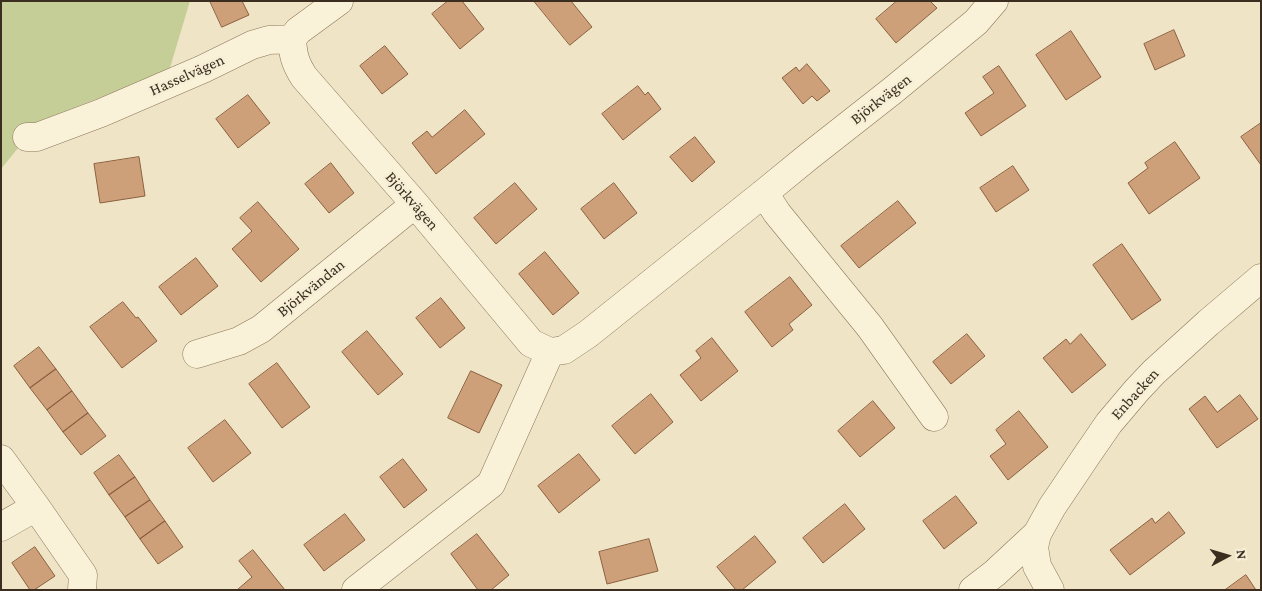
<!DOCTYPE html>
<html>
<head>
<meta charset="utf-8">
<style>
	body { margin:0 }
	#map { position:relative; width:1262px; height:591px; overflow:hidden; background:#efe4c5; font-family:"Crimson Pro",serif }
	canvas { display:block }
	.frame { position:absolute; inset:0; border:2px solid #3b2d1f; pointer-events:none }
	.north { position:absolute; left:1202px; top:531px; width:50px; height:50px; -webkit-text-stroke:4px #f6eed5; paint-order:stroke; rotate:84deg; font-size:14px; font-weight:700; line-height:20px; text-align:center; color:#3b2d1f }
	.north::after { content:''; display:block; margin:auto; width:18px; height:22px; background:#3b2d1f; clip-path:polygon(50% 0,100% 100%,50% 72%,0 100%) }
</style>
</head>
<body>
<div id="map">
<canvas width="1262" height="591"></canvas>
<div class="frame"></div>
<div class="north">N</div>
</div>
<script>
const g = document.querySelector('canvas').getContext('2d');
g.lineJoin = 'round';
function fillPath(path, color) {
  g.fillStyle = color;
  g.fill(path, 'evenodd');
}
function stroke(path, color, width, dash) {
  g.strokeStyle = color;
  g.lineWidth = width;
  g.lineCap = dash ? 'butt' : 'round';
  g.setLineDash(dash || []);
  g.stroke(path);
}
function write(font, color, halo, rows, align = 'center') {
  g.font = font + ' "Crimson Pro",serif';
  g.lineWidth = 5;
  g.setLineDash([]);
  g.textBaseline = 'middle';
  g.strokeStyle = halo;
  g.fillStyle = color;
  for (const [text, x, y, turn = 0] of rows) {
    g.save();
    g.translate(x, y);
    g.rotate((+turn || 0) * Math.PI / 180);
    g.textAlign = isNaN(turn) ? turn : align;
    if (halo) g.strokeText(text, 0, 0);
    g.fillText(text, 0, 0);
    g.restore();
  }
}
fillPath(new Path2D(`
	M 1,1 L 190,1 L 169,71 L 37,122 L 27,137 L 1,169 Z`), '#c6ce98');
const building = new Path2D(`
	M 210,1 L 242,1 L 249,15 L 222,27 Z
	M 448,1 L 462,1 L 484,29 L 460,49 L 432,14 Z
	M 534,1 L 571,1 L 592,27 L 570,45 Z
	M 897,1 L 930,1 L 937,8 L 896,43 L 876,19 Z
	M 1174,30 L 1185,56 L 1155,70 L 1144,44 Z
	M 1071,31 L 1101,77 L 1066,100 L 1036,55 Z
	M 385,46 L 408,74 L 382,94 L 360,66 Z
	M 807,64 L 830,91 L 817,101 L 812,96 L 803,104 L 782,78 L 796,67 L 799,71 Z
	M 999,66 L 1026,106 L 981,136 L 965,113 L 994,93 L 983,77 Z
	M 638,86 L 645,95 L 648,92 L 661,109 L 623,140 L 602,114 Z
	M 248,95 L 270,123 L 238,148 L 216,119 Z
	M 465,110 L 485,134 L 436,174 L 412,143 L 427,131 L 432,137 Z
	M 1261,123 L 1261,165 L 1241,137 Z
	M 695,137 L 715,162 L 692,182 L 670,157 Z
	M 1175,142 L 1200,178 L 1149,214 L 1128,183 L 1148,168 L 1145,163 Z
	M 139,157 L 145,196 L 100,203 L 94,164 Z
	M 331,163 L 354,193 L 329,213 L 305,184 Z
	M 1013,166 L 1029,190 L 996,212 L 980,188 Z
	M 515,183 L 537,209 L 496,244 L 474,218 Z
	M 614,183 L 637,213 L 604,239 L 581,209 Z
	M 898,201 L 916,223 L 859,268 L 841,246 Z
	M 258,202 L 299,249 L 261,282 L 232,249 L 252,231 L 240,218 Z
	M 1122,244 L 1161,300 L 1132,320 L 1093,265 Z
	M 545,252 L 579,293 L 553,315 L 519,274 Z
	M 196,258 L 218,286 L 181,315 L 159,287 Z
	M 790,277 L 812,305 L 789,324 L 793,330 L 772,347 L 745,312 Z
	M 441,298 L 465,328 L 440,348 L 416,318 Z
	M 123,302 L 136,318 L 138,317 L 157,341 L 122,368 L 90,327 Z
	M 367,331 L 403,374 L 378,395 L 342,352 Z
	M 967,334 L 985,356 L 951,384 L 933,362 Z
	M 1081,334 L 1106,365 L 1072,393 L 1043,358 L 1066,339 L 1070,344 Z
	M 712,338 L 738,371 L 701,401 L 680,375 L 701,358 L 696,351 Z
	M 39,347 L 56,369 L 30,388 L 14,366 Z
	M 277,363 L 310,407 L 282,428 L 249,384 Z
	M 56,369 L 72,391 L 47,410 L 30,388 Z
	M 471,371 L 502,385 L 479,433 L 448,418 Z
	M 72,391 L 88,413 L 63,432 L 47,410 Z
	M 651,394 L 673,422 L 635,454 L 612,426 Z
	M 1240,395 L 1258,419 L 1217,448 L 1189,409 L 1205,396 L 1217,412 Z
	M 873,401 L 895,428 L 860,457 L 838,431 Z
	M 1019,411 L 1048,447 L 1008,480 L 990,456 L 1006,444 L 996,430 Z
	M 88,413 L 106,436 L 81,455 L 63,432 Z
	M 225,420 L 251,453 L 213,482 L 188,448 Z
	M 579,454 L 600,480 L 559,513 L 538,486 Z
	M 119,455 L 135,477 L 109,495 L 94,473 Z
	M 403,459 L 427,490 L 404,508 L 380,477 Z
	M 135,477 L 150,500 L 125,517 L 109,495 Z
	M 956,496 L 977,523 L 944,549 L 923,521 Z
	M 150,500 L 165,521 L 140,539 L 125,517 Z
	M 845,504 L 865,529 L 823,563 L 803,538 Z
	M 1169,512 L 1185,533 L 1130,575 L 1110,550 L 1152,518 L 1155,523 Z
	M 345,514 L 365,540 L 324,571 L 304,545 Z
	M 165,521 L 183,547 L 158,564 L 140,539 Z
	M 477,534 L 509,575 L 491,590 L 478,590 L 451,554 Z
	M 755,536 L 776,562 L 742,590 L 736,590 L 717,567 Z
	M 649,539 L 658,571 L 607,584 L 599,552 Z
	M 35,547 L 55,576 L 34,590 L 30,590 L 12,563 Z
	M 253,550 L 285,590 L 237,590 L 252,577 L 239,561 Z
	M 1246,575 L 1256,590 L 1225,590 Z`);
fillPath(building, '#cea07a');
stroke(building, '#8a6040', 1);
const minor = new Path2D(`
	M 292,39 C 293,55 295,63 304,77 L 415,204 L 531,343 L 550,352 L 564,350 L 588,334 L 764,193 L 808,157 L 892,91 L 976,22 L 994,1
	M 27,137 L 37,137 L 101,113 L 203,69 L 252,45 L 269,40 L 292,39 L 298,31 L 339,1
	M 764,193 L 777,213 L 870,327 L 934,417
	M 197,354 L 239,341 L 261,329 L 415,204
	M 1,459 L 36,507 L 83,575 L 82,590
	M 1,527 L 36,507
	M 1037,534 L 1034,547 L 1037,566 L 1050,590
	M 356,590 L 491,484 L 550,352
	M 973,590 L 995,573 L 1037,534 L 1052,507 L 1087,455 L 1109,423 L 1137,390 L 1154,372 L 1208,323 L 1261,278`);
stroke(minor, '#8b765a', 29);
stroke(minor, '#faf1d9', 28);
write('16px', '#3b2d1f', '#f6eed5', [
	["Hasselvägen",187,75,-24],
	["Björkvägen",881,99,-38],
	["Björkvägen",412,201,49],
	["Björkvändan",311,288,-39],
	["Enbacken",1135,394,-48]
]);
</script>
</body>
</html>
